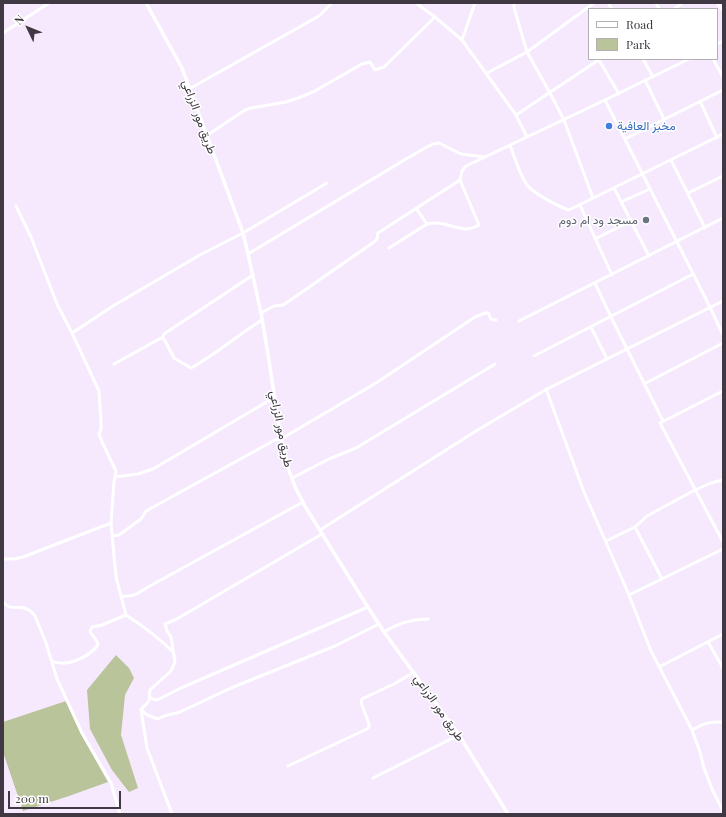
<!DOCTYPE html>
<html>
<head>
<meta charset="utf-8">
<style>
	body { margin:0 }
	#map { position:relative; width:726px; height:817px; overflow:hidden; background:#f6e9fe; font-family:"Playfair Display",serif }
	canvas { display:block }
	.frame { position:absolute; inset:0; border:4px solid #403943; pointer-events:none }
	.legend { position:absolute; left:588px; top:8px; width:130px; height:52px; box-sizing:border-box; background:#fff; border:1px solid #b3b0b4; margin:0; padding:5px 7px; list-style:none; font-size:12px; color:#403943 }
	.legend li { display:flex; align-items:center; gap:8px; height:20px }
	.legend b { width:20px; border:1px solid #b3b0b4 }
	.north { position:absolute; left:8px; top:8px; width:40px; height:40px; -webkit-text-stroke:3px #fff; paint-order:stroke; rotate:313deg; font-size:11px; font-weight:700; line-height:16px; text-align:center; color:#403943 }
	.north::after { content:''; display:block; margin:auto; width:14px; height:18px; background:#403943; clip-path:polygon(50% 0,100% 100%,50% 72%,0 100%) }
	.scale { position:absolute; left:8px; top:791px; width:113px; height:18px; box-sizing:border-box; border:2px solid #403943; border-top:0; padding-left:5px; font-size:12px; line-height:14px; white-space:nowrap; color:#403943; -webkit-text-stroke:3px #fff; paint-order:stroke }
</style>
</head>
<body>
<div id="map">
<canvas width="726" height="817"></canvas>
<div class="frame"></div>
<ul class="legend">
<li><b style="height:5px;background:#fff"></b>Road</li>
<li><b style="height:11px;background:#b9c49b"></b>Park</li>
</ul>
<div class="north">N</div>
<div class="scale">200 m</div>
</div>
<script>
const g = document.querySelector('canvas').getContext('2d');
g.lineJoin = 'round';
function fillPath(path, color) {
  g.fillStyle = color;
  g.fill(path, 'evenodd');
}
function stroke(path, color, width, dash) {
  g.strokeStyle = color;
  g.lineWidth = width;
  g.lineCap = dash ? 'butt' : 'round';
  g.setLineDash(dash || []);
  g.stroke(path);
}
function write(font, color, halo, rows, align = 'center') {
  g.font = font + ' "Playfair Display",Vazirmatn,serif';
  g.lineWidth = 3;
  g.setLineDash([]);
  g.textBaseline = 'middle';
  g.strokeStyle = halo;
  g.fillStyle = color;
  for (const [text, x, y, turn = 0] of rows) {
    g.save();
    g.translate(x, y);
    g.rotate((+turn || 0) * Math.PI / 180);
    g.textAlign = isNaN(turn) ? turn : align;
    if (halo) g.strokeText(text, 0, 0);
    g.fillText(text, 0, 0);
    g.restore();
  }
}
fillPath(new Path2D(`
	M 116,655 L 129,668 L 134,678 L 125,695 L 121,735 L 138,788 L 129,792 L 112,770 L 90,729 L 87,690 Z
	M 66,701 L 81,734 L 108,782 L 69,796 L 23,811 L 3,752 L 3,722 Z`), '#b9c49b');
stroke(new Path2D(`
	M 416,3 L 435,17 L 462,40
	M 475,3 L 462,40 L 516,115 L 527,137
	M 514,3 L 514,6 L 515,11 L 527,52 L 550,93 L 564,120 L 593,198
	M 608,3 L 612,9
	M 656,3 L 659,9
	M 717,3 L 723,10
	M 674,9 L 682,3
	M 3,33 L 49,3
	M 717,44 L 723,41
	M 643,59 L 653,77
	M 713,59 L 723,77
	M 599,60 L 619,94
	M 487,73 L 527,52 L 594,3
	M 645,80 L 664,119
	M 189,89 L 319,16 L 332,3
	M 605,100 L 710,307 L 723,335
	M 700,101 L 717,138
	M 516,115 L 600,59
	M 206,136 L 245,110 L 251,108 L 286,102 L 298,98 L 313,92 L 362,64 L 370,62 L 375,70 L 384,67 L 435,17
	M 625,139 L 723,90
	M 510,145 C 515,158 519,173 527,185 C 533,193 559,207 569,210 L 723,134
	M 671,160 L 705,228
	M 614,188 L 649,256
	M 688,193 L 723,176
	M 621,202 L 650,189
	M 580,205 L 612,275
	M 16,206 L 31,237 L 57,304 L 72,333 L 99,391 L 101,421 L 101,430 L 99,434 L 102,442 L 116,471 L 114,482 L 111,523 L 116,577 L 126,615 C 143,626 159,638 173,652
	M 416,208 L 427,224
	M 595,239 L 631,221
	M 389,248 L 427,224 C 440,220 453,228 466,229 C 471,229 475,227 479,225 L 460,180 L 462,171 L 466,166 L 527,137 L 605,100 L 689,59
	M 248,254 L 406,159 L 425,148 L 433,144 L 439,143 L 461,154 L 485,157
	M 595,283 L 611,317 L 663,421
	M 261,313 L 274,306 L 283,305 L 292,299 L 374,242 L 377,239 L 378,233 L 460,180
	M 519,321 L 723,218
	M 591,327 L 607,359
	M 72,333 L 113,306 L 198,256 L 243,233 L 327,183
	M 163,337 L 174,358 L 191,368 C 216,354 238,335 262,320
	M 534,356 L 693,274
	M 114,364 L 163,337 L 164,334 L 253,275
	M 644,384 L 723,343
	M 546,389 L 584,492 L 629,595 L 651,651 L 692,730 L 700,752 L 704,768 L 712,789 L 723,811
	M 723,391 L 660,423 L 723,542
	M 115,477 L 138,474 L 153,469 L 275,397
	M 292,478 L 329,459 L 356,448 L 495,364
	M 635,527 L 662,579
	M 320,530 L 476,431 L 547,389 L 723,301
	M 112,536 L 119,535 L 141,519 L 146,511 L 275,440 L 281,439 L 376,383 L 475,317 L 485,313 L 488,313 L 491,319 L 493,320 L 496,320
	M 606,541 L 635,527 L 647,516 L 695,490 L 711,483 L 723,480
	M 3,559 L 14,559 L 23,557 L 111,523
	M 629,595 L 723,549
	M 121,596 C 134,597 137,594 148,587 L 303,502
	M 3,602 C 12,614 23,600 35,616 L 46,643 L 57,679 L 82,733 L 111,783 L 120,814
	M 384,632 C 398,623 411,619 428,619
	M 708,642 L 723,668
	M 52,661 C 66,668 89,657 98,645 C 97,639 92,636 90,631 L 92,627 L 102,625 L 126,615
	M 659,667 L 723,634
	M 150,698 L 157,700 L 181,688 L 368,607
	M 141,710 L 147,715 L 158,719 L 164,716 L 180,712 L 231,688 L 335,646 L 379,624
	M 692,730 C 704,723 709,722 723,722
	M 288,766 L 367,729 L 369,727 L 369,724 L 362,705 L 361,702 L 362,699 L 394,684 L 414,672
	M 373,778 L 459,735
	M 172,814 L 147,748 L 141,710 C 143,706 148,704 149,700 C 150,697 149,694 150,690 L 171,671 L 175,662 L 171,637 L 167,631 L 165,624 L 175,620 L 322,534`), '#fff', 3);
stroke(new Path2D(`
	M 146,3 L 182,68 L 243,233 L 248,254 L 261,313 L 267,348 L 281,439 L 287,465 L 296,489 L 306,508 L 364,601 L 384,632 L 459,735 L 508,814`), '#fff', 3.5);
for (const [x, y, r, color] of [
	[609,126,4,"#3f7fe0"],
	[646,220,4,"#6b7280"]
]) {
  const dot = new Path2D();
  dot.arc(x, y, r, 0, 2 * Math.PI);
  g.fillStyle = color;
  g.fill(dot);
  stroke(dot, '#fff', 1.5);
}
write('12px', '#403943', '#fff', [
	["طريق مور الزراعي",199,117,70],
	["طريق مور الزراعي",281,429,79],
	["طريق مور الزراعي",439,708,55]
]);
write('12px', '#366cbe', '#fff', [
	["مخبز العافية",617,126]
], 'left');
write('12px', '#5b616d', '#fff', [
	["مسجد ود ام دوم",638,220]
], 'right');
</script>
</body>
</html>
